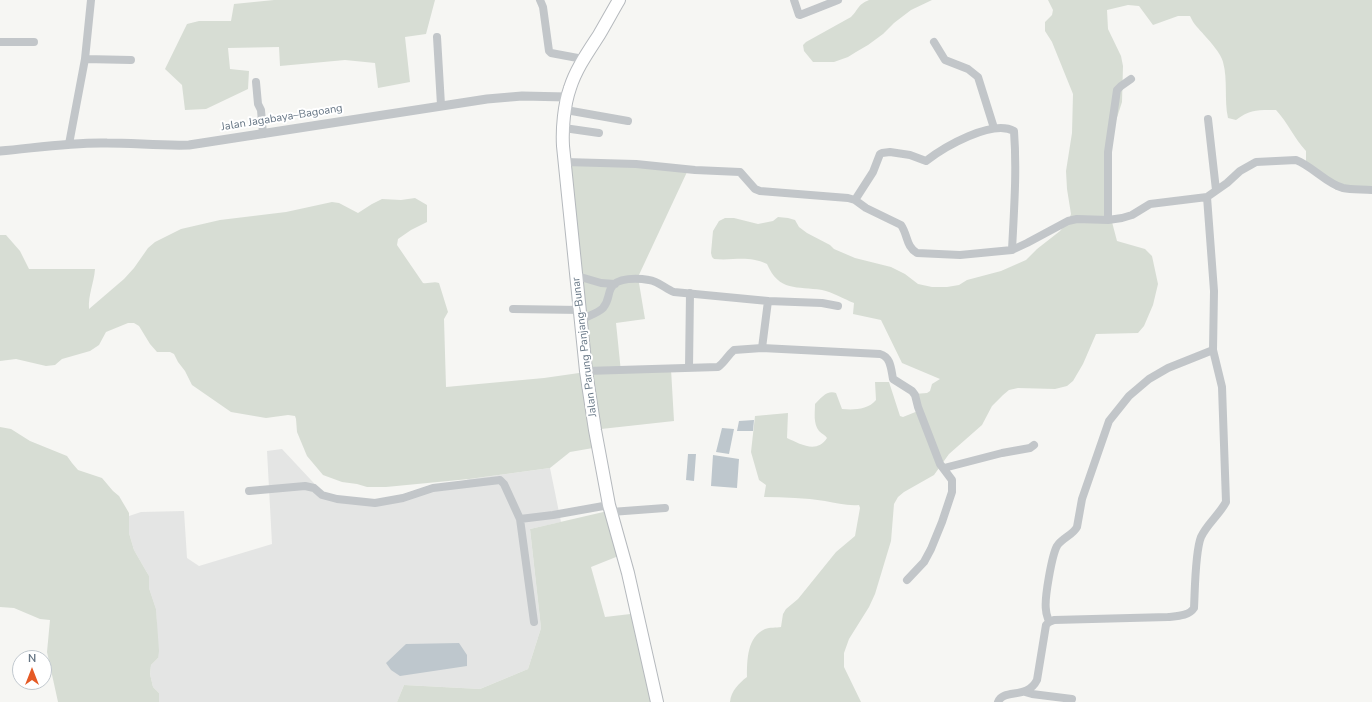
<!DOCTYPE html>
<html>
<head>
<meta charset="utf-8">
<style>
	body { margin:0 }
	#map { position:relative; width:1372px; height:702px; overflow:hidden; background:#f6f6f3; font-family:"Nunito Sans",sans-serif }
	canvas { display:block }
	.north { position:absolute; left:12px; top:650px; width:40px; height:40px; box-sizing:border-box; background:#fff; border:1px solid #c1c8ce; border-radius:50%; rotate:0deg; font-size:11px; font-weight:700; line-height:16px; text-align:center; color:#657584 }
	.north::after { content:''; display:block; margin:auto; width:14px; height:18px; background:#e55a25; clip-path:polygon(50% 0,100% 100%,50% 72%,0 100%) }
</style>
</head>
<body>
<div id="map">
<canvas width="1372" height="702"></canvas>
<div class="north">N</div>
</div>
<script>
const g = document.querySelector('canvas').getContext('2d');
g.lineJoin = 'round';
function fillPath(path, color) {
  g.fillStyle = color;
  g.fill(path, 'evenodd');
}
function stroke(path, color, width, dash) {
  g.strokeStyle = color;
  g.lineWidth = width;
  g.lineCap = dash ? 'butt' : 'round';
  g.setLineDash(dash || []);
  g.stroke(path);
}
function write(font, color, halo, rows, align = 'center') {
  g.font = font + ' "Nunito Sans",sans-serif';
  g.lineWidth = 4;
  g.setLineDash([]);
  g.textBaseline = 'middle';
  g.strokeStyle = halo;
  g.fillStyle = color;
  for (const [text, x, y, turn = 0] of rows) {
    g.save();
    g.translate(x, y);
    g.rotate((+turn || 0) * Math.PI / 180);
    g.textAlign = isNaN(turn) ? turn : align;
    if (halo) g.strokeText(text, 0, 0);
    g.fillText(text, 0, 0);
    g.restore();
  }
}
fillPath(new Path2D(`
	M 282,449 L 325,495 L 389,504 L 469,479 L 550,468 L 561,522 L 530,529 L 541,628 L 528,669 L 480,689 L 404,685 L 397,702 L 159,702 L 159,693 L 153,687 L 150,674 L 151,665 L 158,658 L 156,609 L 149,588 L 149,576 L 134,550 L 129,533 L 129,516 L 141,512 L 184,511 L 187,558 L 199,566 L 272,544 L 267,451 Z`), '#e4e5e4');
fillPath(new Path2D(`
	M 274,0 L 435,0 L 426,34 L 405,37 L 410,82 L 378,88 L 375,63 L 345,60 L 280,66 L 279,47 L 228,48 L 230,69 L 249,71 L 248,89 L 206,109 L 185,110 L 182,85 L 165,69 L 187,24 L 199,21 L 231,21 L 234,4 Z
	M 869,0 L 932,0 L 911,10 L 894,23 L 883,34 L 868,45 L 856,52 L 848,57 L 834,62 L 813,62 L 804,51 L 803,45 L 806,42 L 851,17 C 859,9 857,5 869,0 Z
	M 1048,0 L 1372,0 L 1372,190 L 1336,190 L 1306,166 L 1306,151 C 1294,138 1288,123 1276,110 C 1259,110 1250,109 1236,120 L 1228,118 C 1224,100 1228,80 1223,62 C 1221,52 1204,35 1197,27 C 1194,24 1192,20 1190,16 L 1178,16 L 1153,25 L 1139,6 L 1128,5 L 1107,10 L 1108,29 L 1121,56 L 1123,66 L 1122,102 L 1113,130 L 1111,150 L 1112,222 L 1117,241 L 1145,249 L 1152,256 L 1158,284 L 1153,305 L 1144,326 L 1138,333 L 1096,334 L 1083,364 L 1073,381 L 1067,386 L 1055,389 L 1018,388 L 1009,390 L 1003,395 L 992,406 L 982,425 L 949,454 L 934,475 L 904,492 L 898,497 L 894,504 L 891,541 L 875,594 L 869,607 L 849,639 L 844,653 L 844,667 L 861,702 L 730,702 C 731,691 739,683 747,677 C 747,660 747,637 765,629 C 770,627 776,628 781,627 L 783,614 L 786,609 L 798,599 L 836,552 L 855,536 L 860,508 L 859,505 C 847,506 837,503 825,501 C 805,498 785,497 764,497 L 766,485 L 759,480 L 751,452 L 755,416 L 788,413 L 787,438 C 800,444 817,454 827,438 C 825,435 822,434 819,431 C 813,423 815,413 815,404 C 821,398 827,390 836,393 L 842,409 C 853,410 868,410 876,400 L 875,382 L 889,382 L 900,416 L 903,417 L 918,411 L 914,394 L 927,393 L 930,391 L 932,384 L 940,379 L 902,363 L 881,320 L 853,314 L 854,303 C 844,299 832,292 822,290 C 797,286 779,292 767,264 C 747,255 734,261 714,259 L 712,257 L 711,253 L 713,231 L 719,221 L 725,218 L 734,218 L 758,224 L 773,221 L 778,217 L 788,218 L 795,220 L 799,227 L 807,233 L 830,245 L 834,249 L 855,258 L 891,267 L 905,274 L 918,284 L 932,287 L 947,287 L 959,285 L 967,280 L 1001,271 L 1026,260 L 1037,249 L 1060,231 L 1069,220 L 1071,214 L 1067,189 L 1066,171 L 1072,133 L 1073,94 L 1052,42 L 1045,31 L 1045,22 L 1052,15 L 1053,10 Z
	M 564,164 L 675,167 L 687,172 L 638,277 L 645,319 L 616,323 L 621,372 L 671,369 L 674,421 L 592,430 L 593,448 L 570,452 L 550,468 L 469,479 L 386,487 L 367,487 L 357,484 L 342,482 L 323,475 L 307,456 L 297,432 L 296,419 L 295,416 L 288,415 L 266,418 L 231,412 L 192,385 L 185,371 L 178,362 L 174,354 L 170,352 L 157,352 L 150,344 L 139,326 L 134,323 L 128,323 L 106,332 L 99,345 L 90,351 L 62,359 L 55,365 L 46,366 L 16,359 L 0,361 L 0,235 L 6,235 L 20,251 L 29,269 L 95,269 C 94,283 88,295 89,309 L 124,279 L 134,268 L 148,248 L 155,242 L 181,229 L 220,220 L 286,212 L 332,202 L 339,203 L 358,213 L 372,204 L 382,199 L 401,200 L 415,198 L 427,205 L 427,222 L 411,230 L 398,239 L 397,245 L 423,283 C 428,284 434,281 439,283 L 448,312 L 444,319 L 446,387 L 544,378 L 586,372 Z
	M 0,427 L 11,429 L 30,441 L 67,456 L 72,463 L 78,470 L 102,478 L 113,491 L 119,496 L 129,513 L 129,533 L 134,550 L 149,576 L 149,588 L 156,609 L 159,651 L 158,658 L 151,665 L 150,674 L 153,687 L 159,693 L 159,702 L 58,702 L 47,652 L 50,620 L 40,619 L 14,608 L 0,607 Z
	M 612,510 L 626,553 L 591,567 L 605,617 L 639,613 L 653,702 L 397,702 L 404,685 L 480,689 L 528,669 L 541,628 L 530,529 Z`), '#d7ddd4');
fillPath(new Path2D(`
	M 754,420 L 753,431 L 737,431 L 739,421 Z
	M 722,428 L 734,429 L 729,454 L 716,452 Z
	M 688,454 L 696,454 L 694,481 L 686,480 Z
	M 713,455 L 739,459 L 737,488 L 711,486 Z
	M 459,643 L 467,655 L 467,666 L 400,676 L 391,670 L 386,663 L 406,644 Z`), '#bec7cd');
const primary = new Path2D(`
	M 619,0 C 612,12 606,23 599,35 C 588,52 576,69 570,88 C 564,105 562,129 563,146 L 586,371 L 595,430 L 609,505 L 628,573 L 657,702`);
stroke(primary, '#b5b9bd', 14);
stroke(new Path2D(`
	M 540,0 L 543,7 L 549,51 L 551,53 L 583,59
	M 794,0 L 799,15 L 800,15 L 838,0
	M 437,37 L 441,105
	M 0,42 L 34,42
	M 934,42 L 945,60 L 968,69 L 978,77 L 994,128
	M 85,59 L 131,60
	M 256,82 L 258,104 L 261,110 L 263,134
	M 566,110 L 628,121
	M 1208,119 L 1216,190
	M 564,128 L 599,133
	M 69,144 L 85,59 L 91,0
	M 565,162 L 636,164 L 695,170 L 740,172 L 755,189 L 760,191 L 848,198 L 855,200 L 866,208 L 901,225 C 908,235 906,247 917,253 L 960,255 L 1012,250 L 1027,243 L 1068,221 L 1077,219 L 1108,220 L 1122,218 L 1132,215 L 1150,204 L 1207,197 L 1227,183 L 1240,171 L 1256,162 L 1296,160 C 1312,166 1327,184 1343,188 C 1352,190 1363,189 1372,190
	M 855,200 L 873,172 L 880,154 L 882,153 L 890,152 L 910,155 L 926,161 C 944,147 992,119 1014,131 C 1017,171 1014,210 1012,250
	M 1108,220 L 1108,152 L 1117,90 L 1121,86 L 1131,79
	M 577,276 L 601,283 L 615,284
	M 513,309 L 580,310
	M 581,320 C 588,316 598,313 603,308 C 610,299 607,296 611,288 C 617,277 638,278 649,280 C 658,281 666,289 674,292 L 768,301 L 822,303 L 838,306
	M 762,348 L 768,301
	M 689,368 L 690,293
	M 586,371 L 718,367 C 725,362 727,356 734,350 L 762,348 L 880,354 C 891,357 891,369 893,379 L 912,391 L 915,395 L 918,407 L 940,464 L 952,480 L 952,492 L 942,522 L 931,549 L 924,562 L 907,580
	M 944,468 L 1002,453 L 1030,448 L 1034,445
	M 249,491 L 305,486 L 314,488 L 322,495 L 337,499 L 375,503 L 403,498 L 433,488 L 500,480 L 504,484 L 520,519 L 534,622
	M 611,512 L 665,508
	M 520,519 L 553,515 L 609,505
	M 1049,622 C 1048,618 1046,614 1046,610 C 1044,599 1052,555 1057,546 C 1062,538 1073,535 1077,527 L 1082,499 L 1109,421 L 1129,396 L 1149,379 L 1168,368 L 1213,350
	M 1025,692 L 1032,694 L 1072,699
	M 998,702 C 1004,688 1027,700 1037,680 L 1046,625 L 1049,622 L 1054,620 L 1168,617 C 1177,616 1189,616 1194,608 C 1195,590 1195,552 1201,537 C 1207,524 1219,515 1226,502 L 1222,387 L 1213,350 L 1214,291 L 1207,197`), '#c2c6c9', 8);
stroke(new Path2D(`
	M 0,151 C 35,148 71,142 107,143 C 134,143 162,146 189,145 L 487,99 L 522,96 L 567,97`), '#c2c6c9', 9);
stroke(primary, '#fff', 12);
write('11px', '#657584', '#fff', [
	["Jalan Jagabaya–Bagoang",282,118,-9],
	["Jalan Parung Panjang–Bunar",585,347,-97]
]);
</script>
</body>
</html>
